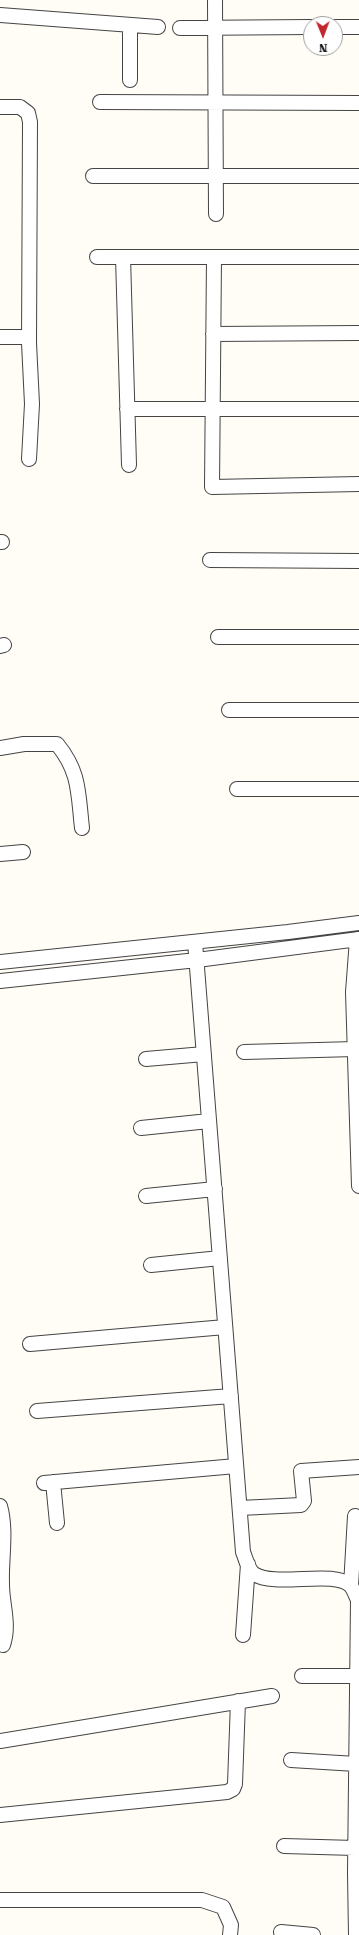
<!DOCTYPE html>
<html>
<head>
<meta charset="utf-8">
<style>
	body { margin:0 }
	#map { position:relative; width:359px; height:1935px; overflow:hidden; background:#fffdf5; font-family:"Roboto Serif",serif }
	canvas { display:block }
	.north { position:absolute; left:303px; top:16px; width:40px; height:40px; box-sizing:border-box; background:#fff; border:1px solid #a0a0a0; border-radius:50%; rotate:179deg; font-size:11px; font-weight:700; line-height:16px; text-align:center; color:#111 }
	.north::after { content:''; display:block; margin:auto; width:14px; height:18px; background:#c4262e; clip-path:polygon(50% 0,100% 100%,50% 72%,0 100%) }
</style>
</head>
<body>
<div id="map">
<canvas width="359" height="1935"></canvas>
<div class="north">N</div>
</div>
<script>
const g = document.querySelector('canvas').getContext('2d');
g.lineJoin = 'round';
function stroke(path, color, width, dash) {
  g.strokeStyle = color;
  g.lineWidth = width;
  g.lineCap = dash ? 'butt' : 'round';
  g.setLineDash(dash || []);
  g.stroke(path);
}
const minor = new Path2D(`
	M 215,0 L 216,214
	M 0,15 L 158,27
	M 130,25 L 130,80
	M 335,27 L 359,27
	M 180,28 L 311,27
	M 100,102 L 359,103
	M 0,107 L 20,107 L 28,113 L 30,122 L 29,343 L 32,404 L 29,459
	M 93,176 L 359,176
	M 97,257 L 359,257
	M 123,257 L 129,465
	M 214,257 L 212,487 L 359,484
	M 213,334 L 359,333
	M 0,337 L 29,337
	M 127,409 L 359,409
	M 0,542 L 2,542
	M 210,560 L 359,561
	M 218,637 L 359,637
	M 0,646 L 4,645
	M 229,710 L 359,710
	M 0,748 L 24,744 L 57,744 C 80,772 78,793 82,828
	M 237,789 L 359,789
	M 0,854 L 23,852
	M 357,939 L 353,992 L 359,1186
	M 195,942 L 243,1552 C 246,1559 248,1570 254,1574 C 276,1588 334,1569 351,1586 C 354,1590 356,1596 358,1600 L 355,1873 L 356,1935
	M 0,962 L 288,932 L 359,923
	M 0,981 L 197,960 L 359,939
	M 244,1052 L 355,1049
	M 146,1059 L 204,1054
	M 141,1128 L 209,1121
	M 146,1196 L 215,1189
	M 151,1265 L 220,1258
	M 30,1344 L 225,1327
	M 37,1411 L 231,1396
	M 53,1482 L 57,1523
	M 44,1483 L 236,1466
	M 0,1506 C 7,1531 1,1558 2,1584 C 2,1605 10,1624 3,1645
	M 240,1508 L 301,1505 L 304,1501 L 301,1471 L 359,1467
	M 351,1586 L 355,1516
	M 243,1635 L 248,1564
	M 302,1676 L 357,1676
	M 0,1741 L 272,1696
	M 291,1760 L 356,1764
	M 0,1815 L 227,1792 L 233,1789 L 235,1784 L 238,1701
	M 284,1846 L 355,1848
	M 0,1900 L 202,1900 L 223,1907 L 231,1925 L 230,1935
	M 281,1932 L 313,1935`);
stroke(minor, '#444', 16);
stroke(minor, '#fff', 14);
</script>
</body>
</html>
